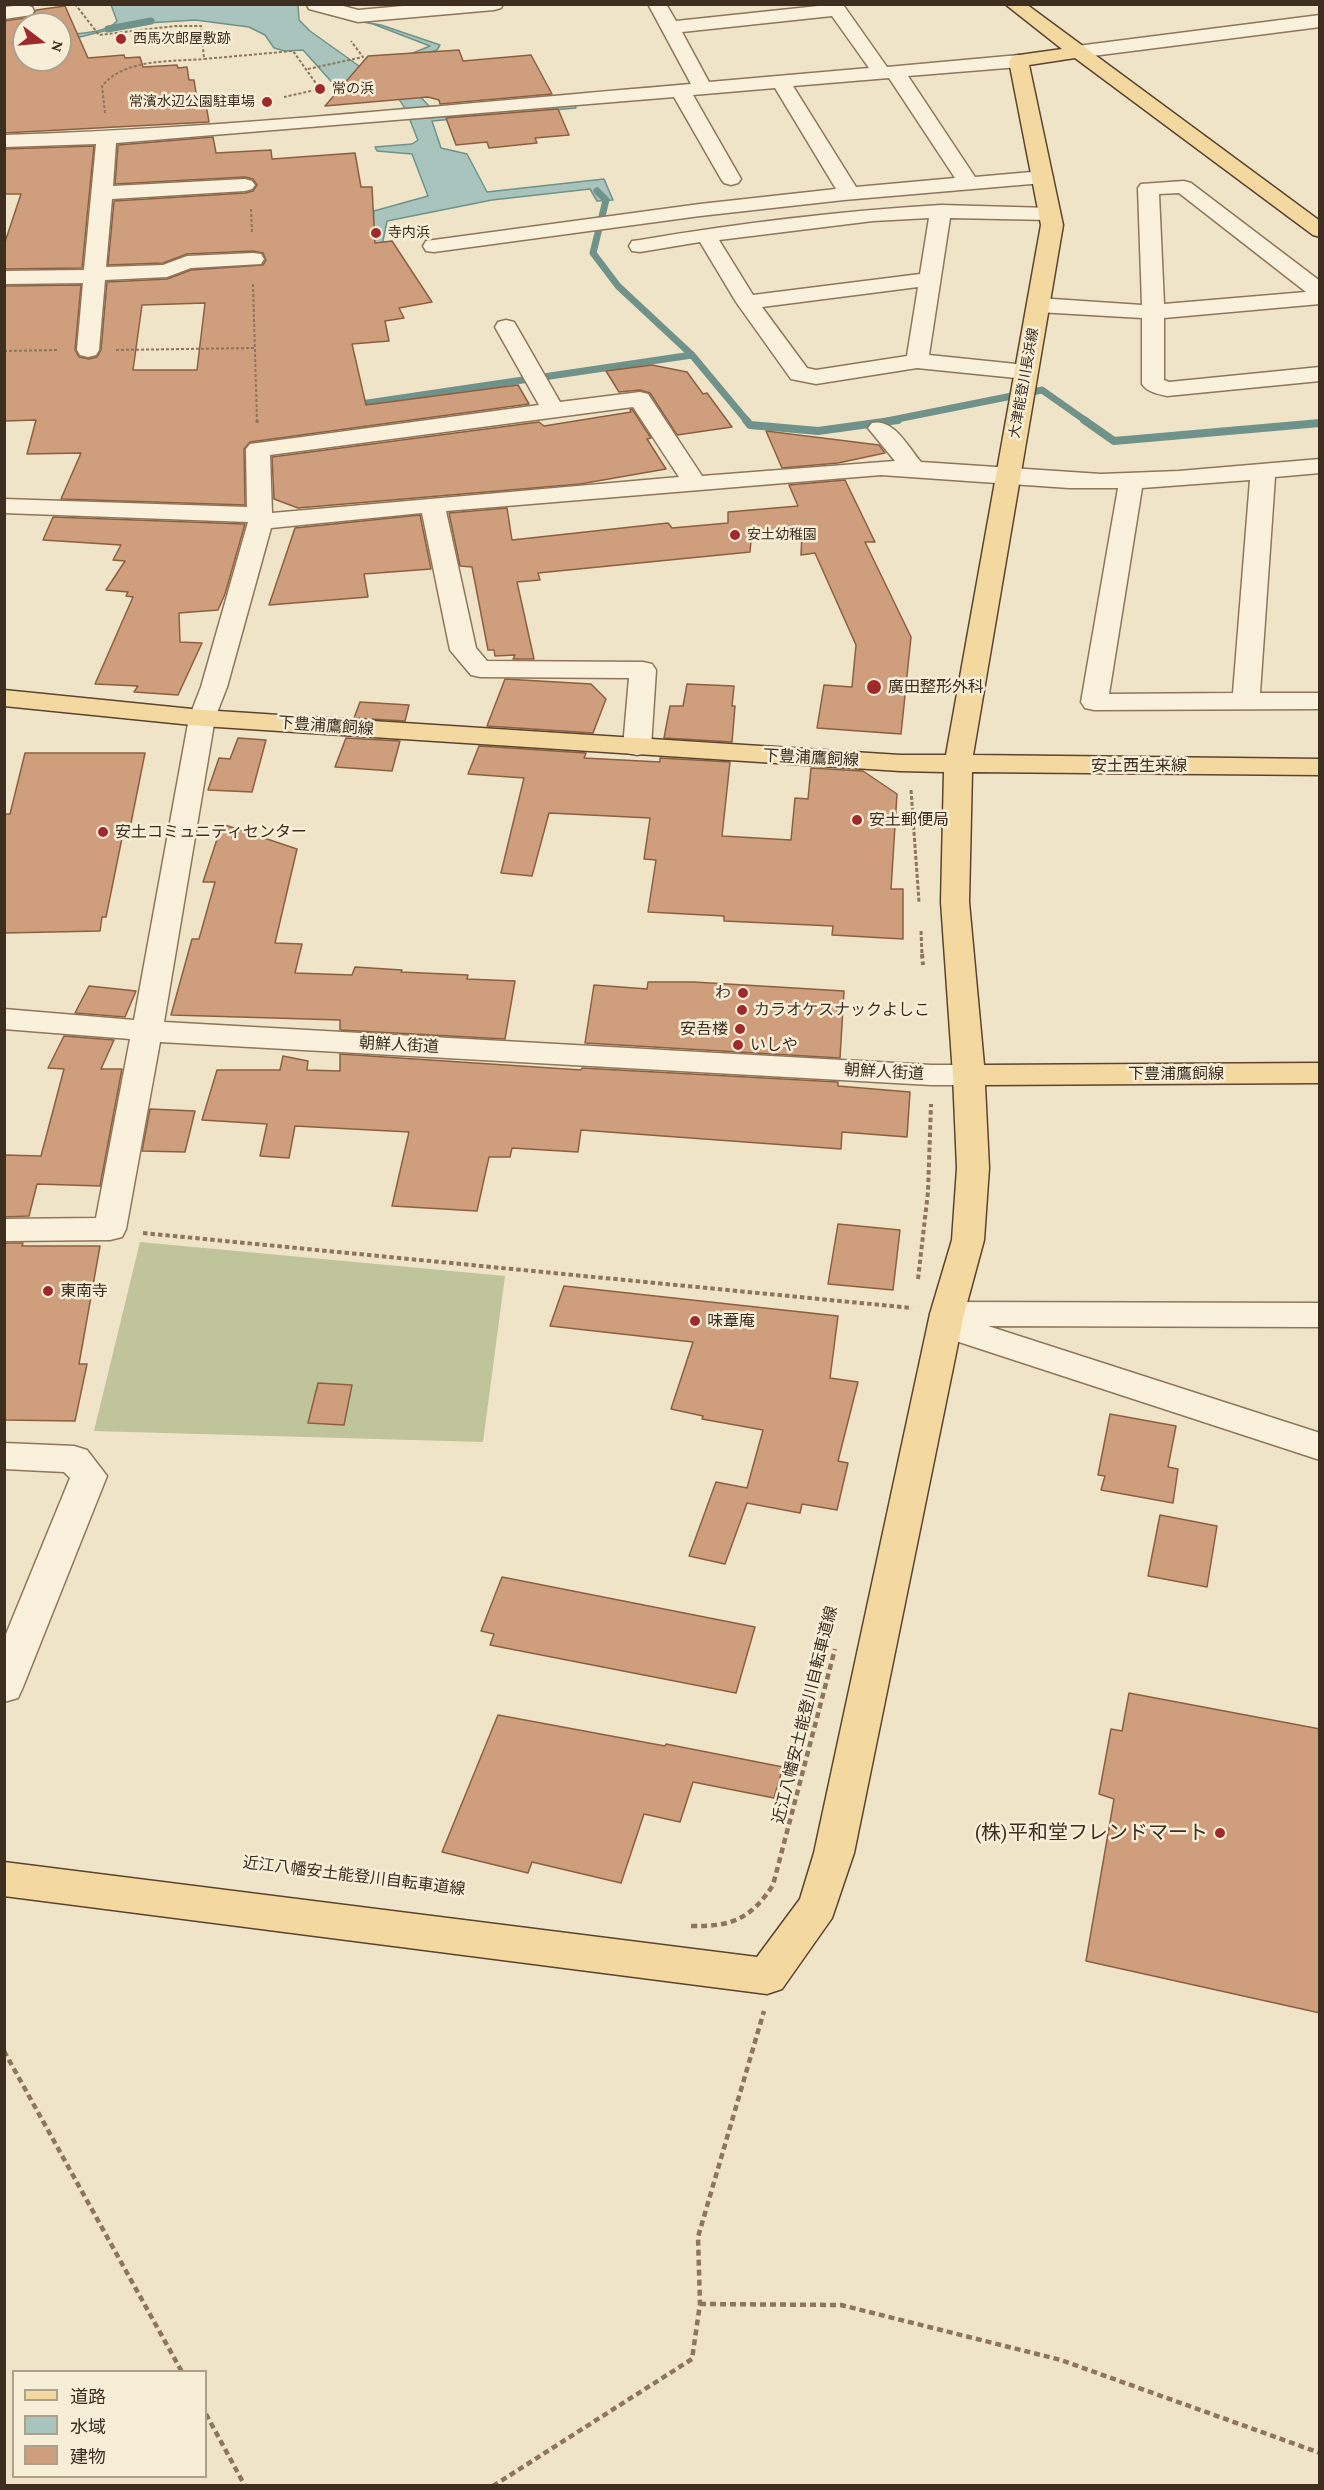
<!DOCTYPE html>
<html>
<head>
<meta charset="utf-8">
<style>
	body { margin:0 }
	#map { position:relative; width:1324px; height:2490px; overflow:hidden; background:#f0e4c8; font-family:"Crimson Pro","Noto Sans JP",serif }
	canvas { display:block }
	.frame { position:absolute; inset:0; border:6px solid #3d2e20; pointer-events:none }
	.legend { position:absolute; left:12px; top:2370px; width:195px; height:108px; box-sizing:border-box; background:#f7eed8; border:2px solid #ada18e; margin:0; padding:8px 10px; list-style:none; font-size:18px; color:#3d2e20 }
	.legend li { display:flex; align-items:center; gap:12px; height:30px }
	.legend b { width:30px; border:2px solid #ada18e }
	.north { position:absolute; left:12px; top:12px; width:60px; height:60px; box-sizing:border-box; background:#f7eed8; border:2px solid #ada18e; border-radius:50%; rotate:106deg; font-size:16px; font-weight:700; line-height:24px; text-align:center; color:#3d2e20 }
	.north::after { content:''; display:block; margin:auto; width:21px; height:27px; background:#9e2a2b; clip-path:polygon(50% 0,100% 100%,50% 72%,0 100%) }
</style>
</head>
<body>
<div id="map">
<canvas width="1324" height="2490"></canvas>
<div class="frame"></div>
<ul class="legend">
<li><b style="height:8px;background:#f3d9a0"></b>道路</li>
<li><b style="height:16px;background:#a9c4bc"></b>水域</li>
<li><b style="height:16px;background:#cf9f7d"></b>建物</li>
</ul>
<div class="north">N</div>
</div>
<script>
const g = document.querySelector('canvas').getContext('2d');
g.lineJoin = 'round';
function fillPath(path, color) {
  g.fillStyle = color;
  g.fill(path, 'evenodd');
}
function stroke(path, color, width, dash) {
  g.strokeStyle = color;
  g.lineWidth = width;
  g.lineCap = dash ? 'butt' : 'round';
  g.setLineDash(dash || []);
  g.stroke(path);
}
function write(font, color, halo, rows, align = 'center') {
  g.font = font + ' "Crimson Pro","Noto Sans JP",serif';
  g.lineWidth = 5;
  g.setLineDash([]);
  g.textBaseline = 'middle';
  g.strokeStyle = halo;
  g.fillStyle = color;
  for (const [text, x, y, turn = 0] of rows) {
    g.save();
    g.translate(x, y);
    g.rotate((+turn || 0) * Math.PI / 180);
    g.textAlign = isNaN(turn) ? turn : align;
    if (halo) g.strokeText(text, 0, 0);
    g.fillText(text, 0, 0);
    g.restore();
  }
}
fillPath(new Path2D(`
	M 140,1242 L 505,1276 L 483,1442 L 94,1431 Z`), '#bfc49a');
const water = new Path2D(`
	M 298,4 L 299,20 L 310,31 L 359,66 L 376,68 L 430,46 L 373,24 L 329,15 L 338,10 L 347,19 L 381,25 L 440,45 L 437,50 L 412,57 L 411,87 L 430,107 L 429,118 L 575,105 L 576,108 L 432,121 L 441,148 L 467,154 L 487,192 L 604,179 L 613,200 L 597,201 L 590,189 L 492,200 L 387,221 L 381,251 L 369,251 L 374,211 L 428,196 L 412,154 L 377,151 L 375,147 L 412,144 L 418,140 C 412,127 407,107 397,97 C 384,82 355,87 338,89 L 303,50 L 285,51 L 274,48 L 265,35 L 249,27 L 195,20 L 132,24 L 60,42 L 60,35 C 77,33 106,34 117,21 L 111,5 Z`);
fillPath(water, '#a9c4bc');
stroke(water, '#6f938a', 1.5);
stroke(new Path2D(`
	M 108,29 L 151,21
	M 597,191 L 606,200 L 593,253 L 618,286 L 692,355 L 747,421
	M 354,405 L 692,355
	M 887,421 L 1042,390 L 1086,421`), '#6f938a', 7);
stroke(new Path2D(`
	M 746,420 L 750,425 L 818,431 L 898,420
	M 1084,420 L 1114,441 L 1320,423`), '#6f938a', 8);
const building = new Path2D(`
	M 65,6 L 88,58 L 124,55 L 125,58 L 140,57 L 143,67 L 177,65 L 178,68 L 187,67 L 189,80 L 194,80 L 197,99 L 205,99 L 209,122 L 4,133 L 4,21 L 32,17 L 36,10 ZM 24,24 L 60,24 L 60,60 L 24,60 Z
	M 459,50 L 463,61 L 531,55 L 552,94 L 440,104 L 439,100 L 428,97 L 325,106 L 368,56 Z
	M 558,109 L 569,135 L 535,138 L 537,143 L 489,148 L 487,142 L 456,145 L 446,118 Z
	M 213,137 L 216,153 L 271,150 L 272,159 L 355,153 L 361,187 L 372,187 L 375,243 L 392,241 L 432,302 L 399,308 L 404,318 L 385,321 L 389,341 L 352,344 L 366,405 L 518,385 L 529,404 L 250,442 L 244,449 L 245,505 L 61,499 L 81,453 L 27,454 L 36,420 L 4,421 L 4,286 L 81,285 L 75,350 L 79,357 L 89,359 L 97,357 L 101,350 L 107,282 L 167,279 L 191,270 L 263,265 L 266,260 L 263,253 L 253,251 L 187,254 L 163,263 L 108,265 L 114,201 L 245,193 L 253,191 L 257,185 L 253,179 L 245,177 L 115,184 L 118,145 ZM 205,303 L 197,370 L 133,370 L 142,305 Z
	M 94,146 L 82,268 L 4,269 L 4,245 L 21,194 L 4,194 L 4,149 Z
	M 652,365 L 687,372 L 703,394 L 707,393 L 732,427 L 677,435 L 650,393 L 640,390 L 619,392 L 606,371 Z
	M 632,409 L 651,438 L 647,439 L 666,469 L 580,484 L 298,508 L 274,499 L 272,457 L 539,422 L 544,426 L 631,412 L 630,410 Z
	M 766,431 L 879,445 L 885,453 L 838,463 L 782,468 Z
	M 845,480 L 875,542 L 865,542 L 911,637 L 901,734 L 817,728 L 824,685 L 852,687 L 856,645 L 815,553 L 801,555 L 802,534 L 752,530 L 750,552 L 538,573 L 540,580 L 517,582 L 534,659 L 513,659 L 515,655 L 495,656 L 494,650 L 488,650 L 472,567 L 460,566 L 449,513 L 507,508 L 512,540 L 668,523 L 672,528 L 728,523 L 728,512 L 798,506 L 789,485 Z
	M 420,515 L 431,569 L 364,574 L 368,597 L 269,605 L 295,528 Z
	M 53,517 L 245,524 L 225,594 L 218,610 L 179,613 L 180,642 L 202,643 L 178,695 L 134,692 L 138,686 L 95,684 L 133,597 L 126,596 L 128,592 L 106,590 L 125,561 L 113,560 L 121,545 L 43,540 Z
	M 505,679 L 591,684 L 606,699 L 593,733 L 487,726 Z
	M 687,684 L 734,686 L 732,706 L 735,706 L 732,742 L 664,738 L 670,706 L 683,706 Z
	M 360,702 L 409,705 L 405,721 L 354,718 Z
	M 238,738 L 266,740 L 252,792 L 208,790 L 219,758 L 230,759 Z
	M 346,738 L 400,741 L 392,771 L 335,767 Z
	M 479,746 L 586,753 L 584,758 L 660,762 L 660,758 L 730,762 L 722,836 L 791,840 L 795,798 L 808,799 L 811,768 L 863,771 L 897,794 L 891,889 L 903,889 L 903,939 L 832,935 L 833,926 L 724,921 L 724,916 L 648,912 L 656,860 L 644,859 L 650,818 L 549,813 L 532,876 L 501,873 L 524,778 L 468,774 Z
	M 25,753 L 145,753 L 128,838 L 122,838 L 106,917 L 102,917 L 100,931 L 4,933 L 4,814 L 10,814 Z
	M 222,824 L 297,849 L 275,943 L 302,944 L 295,973 L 352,975 L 355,967 L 402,970 L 401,972 L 468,975 L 467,979 L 515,981 L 505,1039 L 340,1030 L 340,1020 L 171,1015 L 192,939 L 199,939 L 215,882 L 203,882 Z
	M 648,982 L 694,982 L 844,991 L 840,1058 L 585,1043 L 594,985 L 647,989 Z
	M 89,986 L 136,991 L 125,1017 L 75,1013 Z
	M 64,1036 L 114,1040 L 101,1069 L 122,1069 L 100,1186 L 37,1184 L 29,1216 L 4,1217 L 4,1155 L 41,1156 L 64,1069 L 48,1068 Z
	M 340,1054 L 581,1070 L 582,1068 L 838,1082 L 838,1086 L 910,1092 L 907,1137 L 842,1132 L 841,1149 L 581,1130 L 578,1152 L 512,1148 L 510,1157 L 489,1157 L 477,1211 L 392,1206 L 409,1132 L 295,1126 L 289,1158 L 260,1156 L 267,1124 L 202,1120 L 217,1070 L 280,1070 L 283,1056 L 308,1061 L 307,1070 L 340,1071 Z
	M 150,1109 L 195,1111 L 185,1152 L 142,1151 Z
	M 838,1224 L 900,1230 L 893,1290 L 828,1284 Z
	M 4,1243 L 23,1243 L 22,1246 L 100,1246 L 79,1364 L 87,1364 L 75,1421 L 4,1420 Z
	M 564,1286 L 838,1316 L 830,1378 L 858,1382 L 838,1461 L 848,1463 L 837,1510 L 802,1504 L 800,1513 L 747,1503 L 725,1564 L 689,1556 L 716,1482 L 747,1488 L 763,1430 L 702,1419 L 703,1416 L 671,1409 L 693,1342 L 550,1326 Z
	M 318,1383 L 352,1385 L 344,1425 L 308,1423 Z
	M 1110,1414 L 1176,1426 L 1168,1467 L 1178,1469 L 1173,1503 L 1101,1490 L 1105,1476 L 1098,1475 Z
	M 1160,1515 L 1217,1526 L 1207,1587 L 1148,1576 Z
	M 502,1577 L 755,1627 L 736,1693 L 490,1645 L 494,1634 L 481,1631 Z
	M 1129,1693 L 1320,1729 L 1320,2013 L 1086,1961 L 1114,1799 L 1099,1794 L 1111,1729 L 1122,1731 Z
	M 498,1715 L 665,1746 L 666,1744 L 783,1767 L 774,1798 L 693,1782 L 680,1822 L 644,1814 L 621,1883 L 532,1862 L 528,1873 L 442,1852 Z`);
fillPath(building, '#cf9f7d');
stroke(building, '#8d5f41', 1.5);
const minor = new Path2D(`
	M 336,4 L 358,10 L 425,4 L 503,4 L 501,8 L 494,10 L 358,22 L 309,9 L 307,5 Z
	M 648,4 L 666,4 L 676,21 L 837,4 L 844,6 L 887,67 L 1019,55 L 1026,57 L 1029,61 L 1026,65 L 1019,67 L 908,76 L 975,177 L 1043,171 L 1050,173 L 1053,177 L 1050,181 L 1043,183 L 844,200 L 700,216 L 434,252 L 426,251 L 423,246 L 426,241 L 700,204 L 836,189 L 775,88 L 693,95 L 741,179 L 738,183 L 731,185 L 724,183 L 721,179 L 674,97 L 116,143 L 113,186 L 245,179 L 252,181 L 255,185 L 252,189 L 245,191 L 112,199 L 106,267 L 163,265 L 187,256 L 253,253 L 261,254 L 264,259 L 261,264 L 191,268 L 167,277 L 105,280 L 99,350 L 96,355 L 88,357 L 80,355 L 77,350 L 83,283 L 4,284 L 4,271 L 84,270 L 96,144 L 4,147 L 4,135 C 234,128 463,103 691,84 ZM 832,16 L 869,68 L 709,82 L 682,32 ZM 889,78 L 955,178 L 856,187 L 793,86 Z
	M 25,5 L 32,7 L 34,11 L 32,15 L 4,19 L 4,7 Z
	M 1320,15 L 1320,27 L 1077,58 L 1070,56 L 1068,52 L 1070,48 L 1077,46 Z
	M 1184,181 L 1191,183 L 1320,281 L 1320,304 L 1164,318 L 1164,380 L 1169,382 L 1320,367 L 1320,381 L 1167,396 C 1158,394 1147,392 1142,384 L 1142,318 L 1038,312 L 1030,310 L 1027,305 L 1030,300 L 1038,298 L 1142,305 L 1138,188 L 1141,184 ZM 1179,193 L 1306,292 L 1164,304 L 1159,194 Z
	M 941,205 L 1050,208 L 1057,210 L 1060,214 L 1057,218 L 1050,220 L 950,218 L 929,355 L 1026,365 L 1034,367 L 1037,372 L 1034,377 L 1026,379 L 917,368 L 816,384 L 791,379 L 736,302 L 700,242 L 640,252 L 632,251 L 629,246 L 632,241 L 640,240 C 740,223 840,211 941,205 ZM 929,218 L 920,274 L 753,295 L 719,240 L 873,221 ZM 918,287 L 907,356 L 816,370 L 807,368 L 762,307 Z
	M 506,320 L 514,322 L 517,327 L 560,402 L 640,392 L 648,394 L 702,476 L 895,461 L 868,428 L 872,423 C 894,418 908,447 921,462 L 1101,474 L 1179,471 L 1320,459 L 1320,473 L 1275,477 L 1260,693 L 1320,693 L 1320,709 L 1094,710 L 1085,708 L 1081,702 L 1118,488 L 1069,488 L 881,475 L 446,511 L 476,648 L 487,661 L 643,662 L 652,664 L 656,670 L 651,747 L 647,753 L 637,755 L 627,753 L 623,747 L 629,678 L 480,677 L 471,675 L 450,650 L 422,513 L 271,528 L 227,687 L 215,718 L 164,1022 L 931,1065 L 969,1065 L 980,1068 L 985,1075 L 980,1082 L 969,1085 L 931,1085 L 160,1042 L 126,1229 L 122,1237 L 110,1240 L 4,1241 L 4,1219 L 96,1218 L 130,1039 L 4,1029 L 4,1009 L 134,1020 L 189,718 L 201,687 L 248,522 L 4,513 L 4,499 L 247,507 L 246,449 L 250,444 L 539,405 L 495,327 L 498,322 ZM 633,407 L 679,477 L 272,513 L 270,455 ZM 1250,480 L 1233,693 L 1109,694 L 1142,488 Z
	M 947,1302 L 1320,1303 L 1320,1327 L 988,1326 L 1320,1433 L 1320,1460 L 959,1342 L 935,1323 L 930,1314 L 935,1305 Z
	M 4,1443 L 74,1446 L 87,1450 L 107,1476 L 23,1687 L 18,1698 L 4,1702 L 4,1639 L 70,1478 L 64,1472 L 4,1469 Z`);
const major = new Path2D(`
	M 1005,4 L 1026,4 L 1320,221 L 1320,237 L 1313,235 L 1075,58 L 1029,65 L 1063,225 L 973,755 L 1320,759 L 1320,775 L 972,772 L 969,902 L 984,1065 L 1320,1063 L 1320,1083 L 985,1085 L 989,1168 L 984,1240 L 964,1314 L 854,1853 L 832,1918 L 782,1989 L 767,1994 L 4,1896 L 4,1862 L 757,1957 L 800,1899 L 814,1853 L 930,1314 L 952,1240 L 957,1168 L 953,1075 L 941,902 L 944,772 L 900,771 L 202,726 L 4,706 L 4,690 L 202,710 L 900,755 L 946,755 L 1041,225 L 1009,61 L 1012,57 L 1019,55 L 1062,49 Z`);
stroke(minor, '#8d765c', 3);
stroke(major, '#5b4430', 3);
stroke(new Path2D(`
	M 75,4 L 99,35 L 175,26 L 201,26 L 204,59 L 293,51 L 320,89 L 284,97
	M 308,69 L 363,57 L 351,41
	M 105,113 L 102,86 C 125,58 171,62 204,59
	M 251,209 L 252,234
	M 253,284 L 257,421
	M 116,350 L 254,348
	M 4,351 L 58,350`), '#8d765c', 2, [3, 2]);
stroke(new Path2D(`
	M 257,420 L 257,423
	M 911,790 L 919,902
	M 921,931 L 922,955`), '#8d765c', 3, [4, 2]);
stroke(new Path2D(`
	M 922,954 L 923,965
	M 143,1233 L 912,1308
	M 918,1279 L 928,1192 L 931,1104`), '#8d765c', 4, [4.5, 3]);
stroke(new Path2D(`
	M 691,1926 C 731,1927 751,1919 773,1885 L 835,1649
	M 4,2051 L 182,2372
	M 700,2304 L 841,2305 L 1061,2360 L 1320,2453
	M 206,2414 L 245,2486
	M 493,2486 L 692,2359 L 700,2304 L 698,2237 L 764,2011`), '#8d765c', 4.5, [6, 4]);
fillPath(minor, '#faf1dc');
fillPath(major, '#f3d9a0');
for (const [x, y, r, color] of [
	[121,39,6,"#9e2a2b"],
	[320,89,6,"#9e2a2b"],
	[267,102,6,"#9e2a2b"],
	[376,233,6,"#9e2a2b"],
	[735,535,6,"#9e2a2b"],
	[874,687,8,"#9e2a2b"],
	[857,820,6,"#9e2a2b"],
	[103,832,6,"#9e2a2b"],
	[743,993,6,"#9e2a2b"],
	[742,1010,6,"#9e2a2b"],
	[740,1029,6,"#9e2a2b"],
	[738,1045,6,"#9e2a2b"],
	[48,1291,6,"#9e2a2b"],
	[695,1321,6,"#9e2a2b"],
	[1220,1833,6,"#9e2a2b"]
]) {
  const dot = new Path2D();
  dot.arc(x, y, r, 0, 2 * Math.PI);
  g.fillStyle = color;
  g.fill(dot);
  stroke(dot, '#f7eed8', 2);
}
write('14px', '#3d2e20', '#f7eed8', [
	["西馬次郎屋敷跡",133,39],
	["常の浜",332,89],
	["常濱水辺公園駐車場",255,102,"right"],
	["寺内浜",388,233],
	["安土幼稚園",747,535]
], 'left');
write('14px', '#3d2e20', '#f7eed8', [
	["大津能登川長浜線",1024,383,-80]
]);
write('16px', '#3d2e20', '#f7eed8', [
	["廣田整形外科",888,687],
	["安土郵便局",869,820],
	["安土コミュニティセンター",115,832],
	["わ",731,993,"right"],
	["カラオケスナックよしこ",754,1010],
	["安吾楼",728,1029,"right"],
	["いしや",750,1045],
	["東南寺",60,1291],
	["味葦庵",707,1321]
], 'left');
write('16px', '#3d2e20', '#f7eed8', [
	["下豊浦鷹飼線",326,726,4],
	["下豊浦鷹飼線",811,758,3],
	["安土西生来線",1139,766],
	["朝鮮人街道",399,1045,3],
	["朝鮮人街道",884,1072,3],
	["下豊浦鷹飼線",1176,1074],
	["近江八幡安土能登川自転車道線",805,1715,-76],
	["近江八幡安土能登川自転車道線",354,1876,7]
]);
write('20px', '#3d2e20', '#f7eed8', [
	["(株)平和堂フレンドマート",1208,1833]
], 'right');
</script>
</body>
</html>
